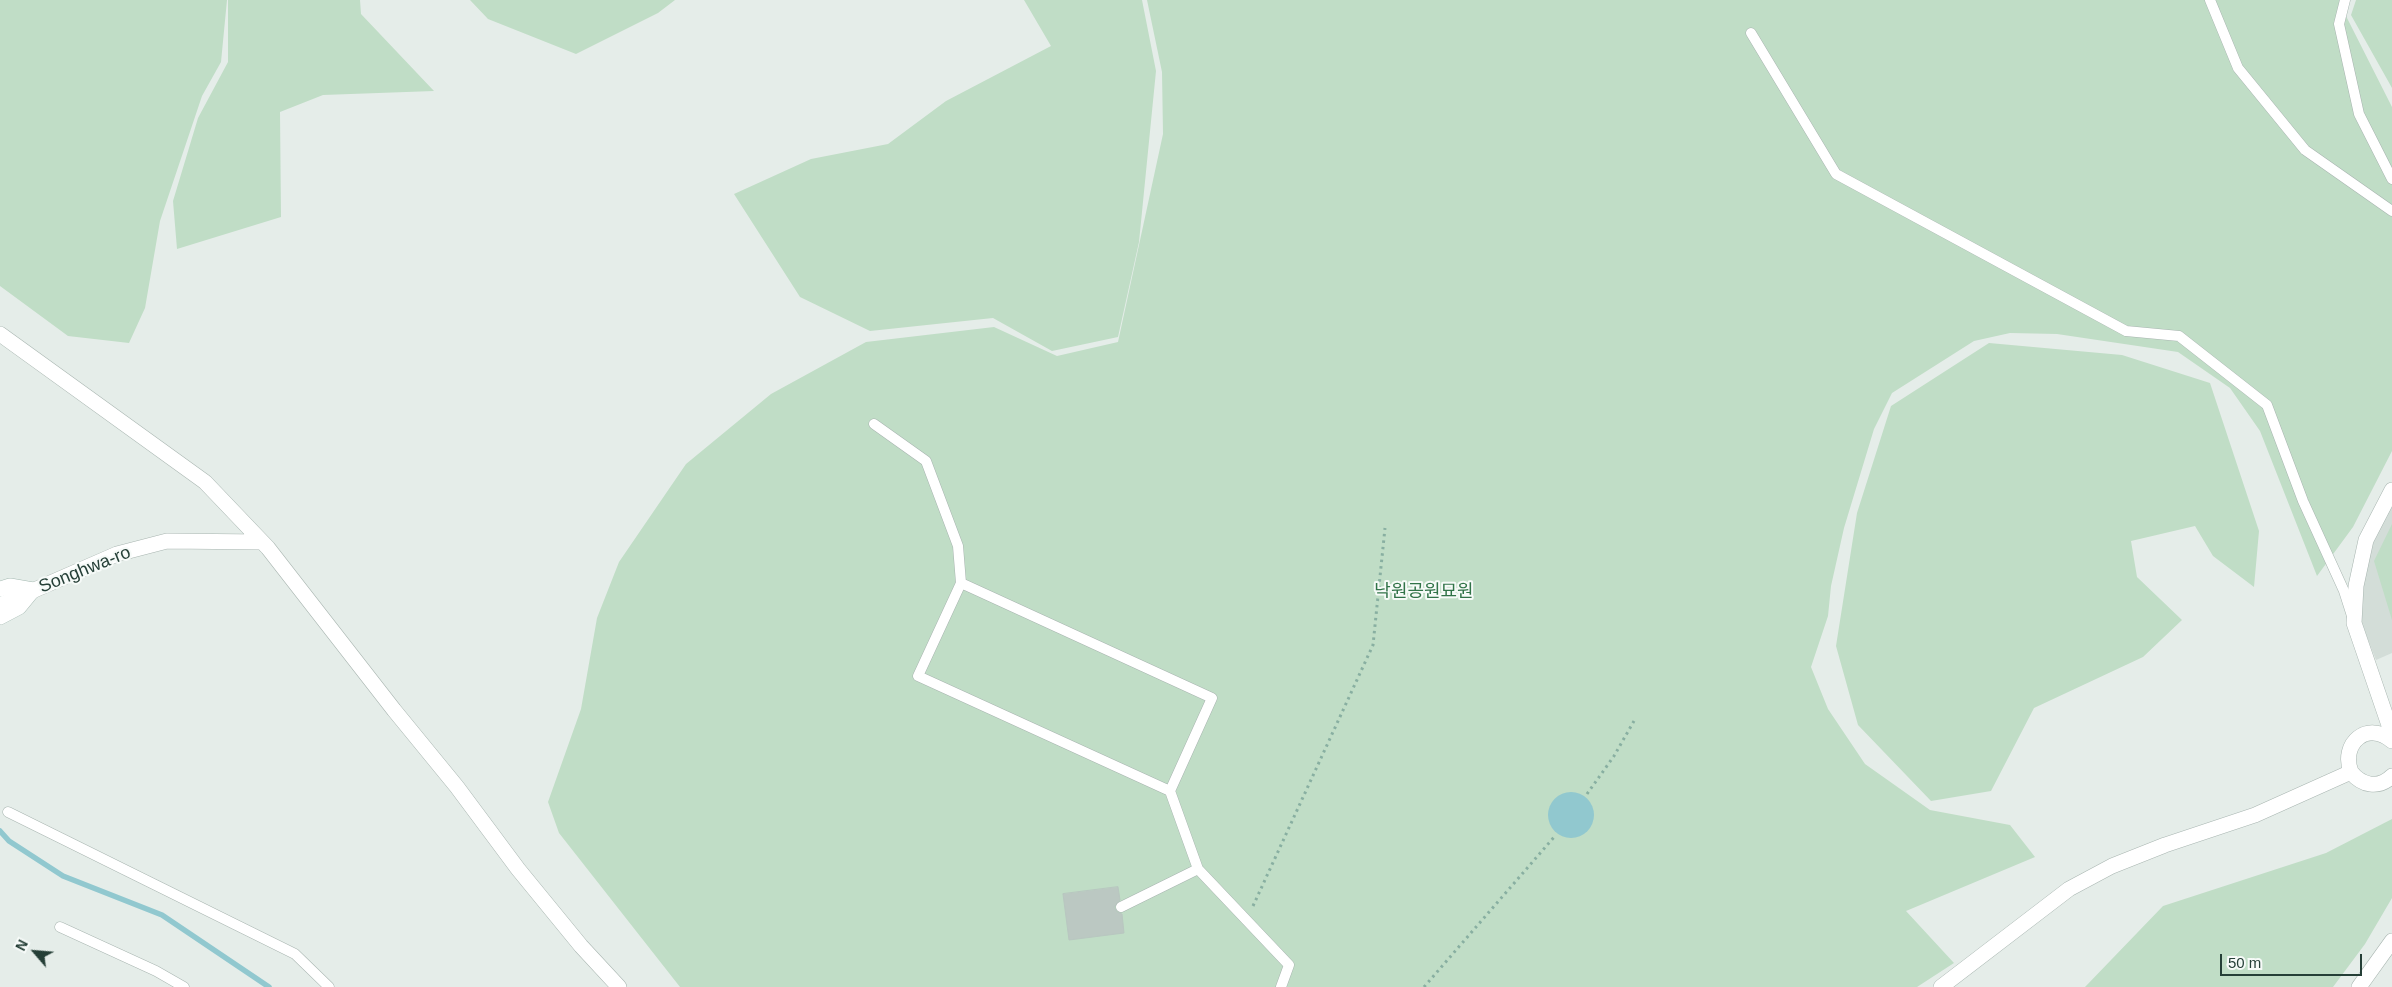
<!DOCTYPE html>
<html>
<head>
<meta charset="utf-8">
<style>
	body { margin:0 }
	#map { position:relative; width:2392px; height:987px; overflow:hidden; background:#e5ede9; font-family:Helvetica,sans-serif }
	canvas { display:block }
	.north { position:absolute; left:10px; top:927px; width:50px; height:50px; -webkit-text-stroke:4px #f6faf8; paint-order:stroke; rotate:297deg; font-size:14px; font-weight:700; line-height:20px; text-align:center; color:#253f37 }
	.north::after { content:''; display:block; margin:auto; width:18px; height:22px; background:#253f37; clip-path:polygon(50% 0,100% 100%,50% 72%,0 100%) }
	.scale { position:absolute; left:2220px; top:954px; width:142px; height:22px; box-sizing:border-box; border:2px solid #253f37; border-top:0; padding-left:6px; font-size:15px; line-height:18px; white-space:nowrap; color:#253f37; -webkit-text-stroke:4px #f6faf8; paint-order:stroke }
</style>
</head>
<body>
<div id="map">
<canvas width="2392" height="987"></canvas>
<div class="north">N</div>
<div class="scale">50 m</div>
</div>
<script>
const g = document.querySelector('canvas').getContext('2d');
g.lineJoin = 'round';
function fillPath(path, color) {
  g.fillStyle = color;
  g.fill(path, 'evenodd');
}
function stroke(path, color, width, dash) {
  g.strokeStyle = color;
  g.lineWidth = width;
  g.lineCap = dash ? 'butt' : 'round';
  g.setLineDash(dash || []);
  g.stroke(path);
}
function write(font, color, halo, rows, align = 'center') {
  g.font = font + ' Helvetica,"Noto Sans KR",sans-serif';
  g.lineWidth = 4;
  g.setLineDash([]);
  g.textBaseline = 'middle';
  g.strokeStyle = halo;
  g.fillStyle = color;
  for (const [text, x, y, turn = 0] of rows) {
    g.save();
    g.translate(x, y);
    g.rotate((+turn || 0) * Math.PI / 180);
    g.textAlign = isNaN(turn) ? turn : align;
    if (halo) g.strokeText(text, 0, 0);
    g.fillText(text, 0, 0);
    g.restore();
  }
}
fillPath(new Path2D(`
	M 2392,504 L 2392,653 L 2376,660 L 2361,622 L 2360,598 L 2370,550 Z`), '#d3ddd8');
fillPath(new Path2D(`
	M 0,0 L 227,0 L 221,62 L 202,96 L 160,221 L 145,308 L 129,343 L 68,336 L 0,286 Z
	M 228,0 L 360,0 L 361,14 L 434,91 L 323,95 L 280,112 L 281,217 L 177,249 L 173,201 L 198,118 L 228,62 Z
	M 470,0 L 675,0 L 658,13 L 576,54 L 488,19 Z
	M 1024,0 L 1142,0 L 1156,71 L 1139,242 L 1118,337 L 1052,351 L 993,318 L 870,331 L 800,297 L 734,194 L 811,159 L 888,144 L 946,101 L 1051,46 Z
	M 1147,0 L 2350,0 L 2346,16 L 2392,107 L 2392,451 L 2353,527 L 2317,576 L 2260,431 L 2230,388 L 2178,352 L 2057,334 L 2010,333 L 1974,341 L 1892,393 L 1874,429 L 1844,528 L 1831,586 L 1828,616 L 1811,667 L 1828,709 L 1865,764 L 1930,810 L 2010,825 L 2035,857 L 1906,911 L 1954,963 L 1917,987 L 680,987 L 559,833 L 548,802 L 581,709 L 597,618 L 619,562 L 686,464 L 771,394 L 866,342 L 994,327 L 1057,356 L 1118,342 L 1163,134 L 1162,72 Z
	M 2356,0 L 2392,0 L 2392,88 L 2351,15 Z
	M 1989,343 L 2122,355 L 2210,383 L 2259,531 L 2254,587 L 2213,556 L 2195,526 L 2131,541 L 2137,577 L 2182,620 L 2143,657 L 2034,708 L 1991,791 L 1931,801 L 1858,725 L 1836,646 L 1857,513 L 1891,406 Z
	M 2392,524 L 2392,620 L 2374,561 Z
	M 2392,819 L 2392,898 L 2365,944 L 2333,987 L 2085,987 L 2163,906 L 2326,853 Z`), '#c0ddc6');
fillPath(new Path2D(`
	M1548 815a23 23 0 1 1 46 0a23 23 0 1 1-46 0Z`), '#91c8cf');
stroke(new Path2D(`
	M 0,831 L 9,841 L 63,876 L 162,915 L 269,987`), '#91c8cf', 5.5);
const building = new Path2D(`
	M 1118,887 L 1120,900 L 1114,907 L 1117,912 L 1122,914 L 1124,933 L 1069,940 L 1063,894 Z`);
fillPath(building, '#bbc8c2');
stroke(building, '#b8c7c0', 1);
const service = new Path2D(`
	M 2210,0 L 2238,68 L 2305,150 L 2392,211
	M 2345,0 L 2339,24 L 2359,114 L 2392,179
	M 1751,33 L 1836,174 L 2126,331 L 2179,336 L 2267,405 L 2303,501 L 2344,591 L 2352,616
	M 874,424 L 926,461 L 958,546 L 961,583 L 918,676 L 1170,791 L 1212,698 L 961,583
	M 1170,791 L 1198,869 L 1289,965 L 1281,987
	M 8,812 L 295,954 L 329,987
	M 1121,907 L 1198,869
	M 60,927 L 156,971 L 184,987`);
const minor = new Path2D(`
	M 0,334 L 205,482 L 268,548 L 394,710 L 457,787 L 518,869 L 581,946 L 619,987
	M 2392,490 L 2366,540 L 2356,586 L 2354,623 L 2392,734
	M 0,605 L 117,554 L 167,541 L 262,542
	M 2392,741 C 2368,720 2340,743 2351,772 C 2362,786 2379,789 2392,776
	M 1941,987 L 2069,889 L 2112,866 L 2165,845 L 2255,815 L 2351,772
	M 2359,987 L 2392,941`);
const secondary = new Path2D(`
	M 0,589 L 10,586 L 33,590
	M 0,617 L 19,607 L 33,590`);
stroke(service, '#a8b5b0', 11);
stroke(minor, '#a8b5b0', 16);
stroke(secondary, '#a4b9b1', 16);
stroke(new Path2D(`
	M 1587,794 L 1614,756 L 1634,721
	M 1253,906 L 1373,645 L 1385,528
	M 1424,987 L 1555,836`), '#88afa1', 3, [2.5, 4]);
stroke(service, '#fff', 10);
stroke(minor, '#fff', 15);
stroke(secondary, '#fff', 15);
write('18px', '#253f37', '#f6faf8', [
	["Songhwa-ro",85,570,-22]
]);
write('18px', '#317348', '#f6faf8', [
	["낙원공원묘원",1424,592]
]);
</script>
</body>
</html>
